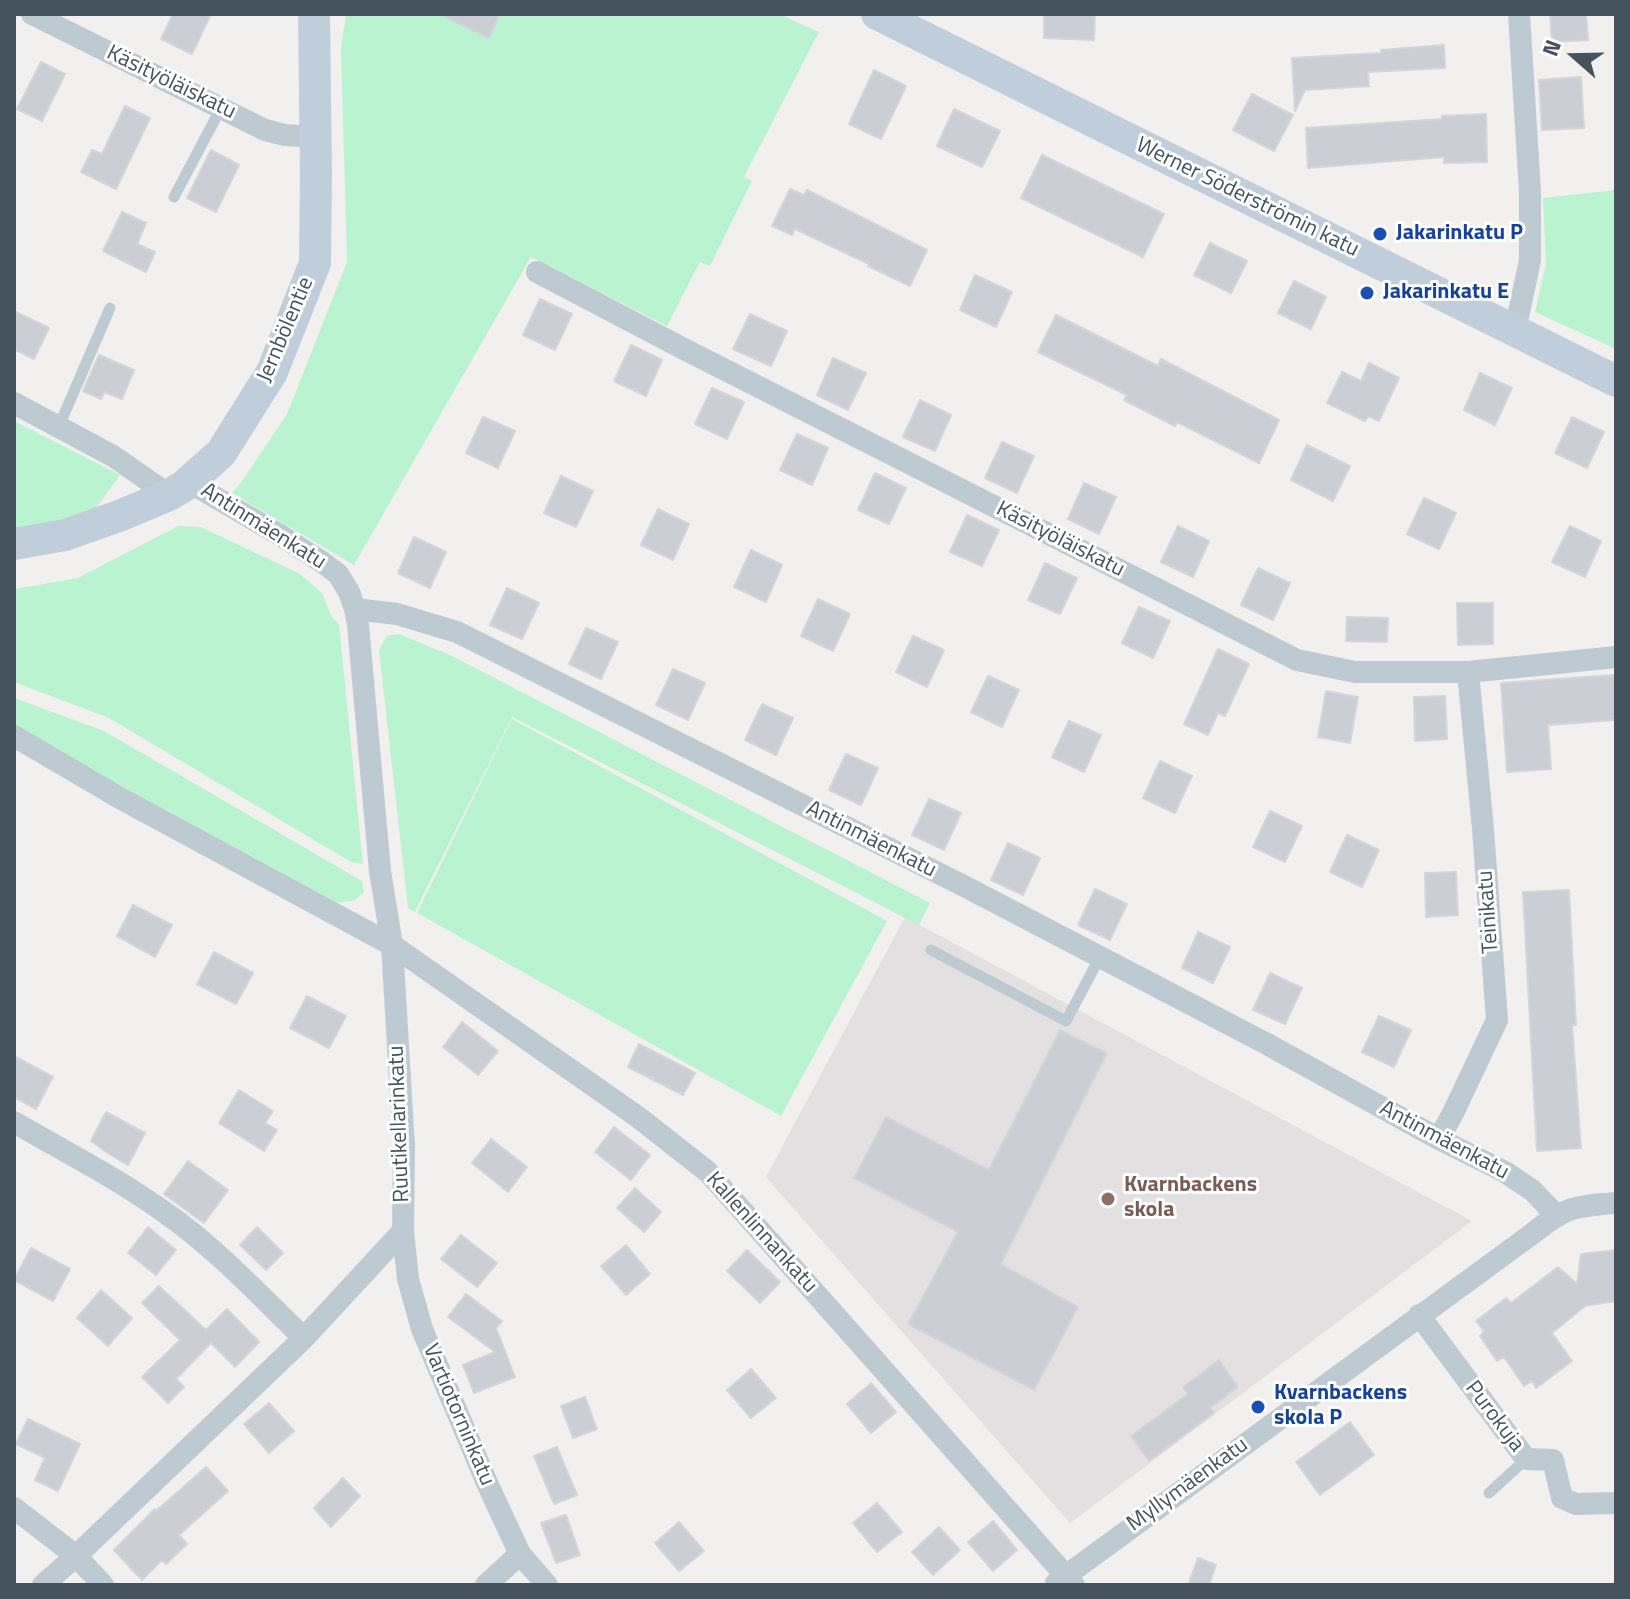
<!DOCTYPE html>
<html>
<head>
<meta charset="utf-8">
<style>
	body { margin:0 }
	#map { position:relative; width:1630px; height:1599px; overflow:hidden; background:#f2efef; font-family:"Titillium Web",sans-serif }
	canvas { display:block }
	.frame { position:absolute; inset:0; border:16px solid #45535e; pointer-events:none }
	.north { position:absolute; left:1534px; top:16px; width:80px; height:80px; -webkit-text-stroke:6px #fff; paint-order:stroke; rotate:290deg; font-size:22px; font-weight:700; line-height:32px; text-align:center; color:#45535e }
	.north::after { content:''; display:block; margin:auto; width:28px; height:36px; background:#45535e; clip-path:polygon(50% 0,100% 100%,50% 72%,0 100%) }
</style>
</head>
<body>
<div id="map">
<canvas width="1630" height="1599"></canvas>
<div class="frame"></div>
<div class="north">N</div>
</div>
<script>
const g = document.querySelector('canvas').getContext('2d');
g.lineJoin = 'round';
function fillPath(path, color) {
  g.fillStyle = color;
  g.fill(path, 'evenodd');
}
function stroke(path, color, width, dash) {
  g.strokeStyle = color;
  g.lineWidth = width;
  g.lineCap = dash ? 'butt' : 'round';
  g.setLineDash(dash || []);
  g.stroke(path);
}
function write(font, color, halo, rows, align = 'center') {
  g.font = font + ' "Titillium Web",sans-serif';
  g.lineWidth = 6;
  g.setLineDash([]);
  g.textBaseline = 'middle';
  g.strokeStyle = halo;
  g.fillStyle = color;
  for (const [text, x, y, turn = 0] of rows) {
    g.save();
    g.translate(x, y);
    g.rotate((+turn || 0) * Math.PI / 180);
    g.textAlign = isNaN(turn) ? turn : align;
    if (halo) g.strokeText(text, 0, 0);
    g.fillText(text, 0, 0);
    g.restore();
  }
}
fillPath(new Path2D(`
	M 905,917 L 1472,1221 L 1070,1523 L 766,1177 Z`), '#e3e0e1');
fillPath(new Path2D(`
	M 346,14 L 779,14 L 819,32 L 744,177 L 752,181 L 710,266 L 700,262 L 667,326 L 531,257 L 354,565 L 232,493 L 240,484 L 287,414 L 347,262 L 341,49 Z
	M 1616,190 L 1616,349 L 1535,312 L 1546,264 L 1543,198 Z
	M 14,421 L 120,475 L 95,509 L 52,527 L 14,534 Z
	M 178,526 L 201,527 L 300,574 L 322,593 L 332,617 L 339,624 L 363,864 L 351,862 L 109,718 L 14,682 L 14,589 L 78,578 Z
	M 399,634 L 450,655 L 930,903 L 919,925 L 512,717 L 415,912 L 408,908 L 379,650 L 387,636 Z
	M 14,698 L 104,731 L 362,881 L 364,892 L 355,900 L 338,903 L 146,800 L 14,726 Z
	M 512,719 L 887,921 L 781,1116 L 417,913 Z`), '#baf3cf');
const building = new Path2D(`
	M 173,14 L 211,14 L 192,54 L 161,39 Z
	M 439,14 L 500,14 L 489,38 Z
	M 1044,14 L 1095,14 L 1094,40 L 1044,38 Z
	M 1550,14 L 1586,14 L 1588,40 L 1552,42 Z
	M 1444,45 L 1445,68 L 1368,72 L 1369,86 L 1305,90 L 1295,111 L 1292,58 L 1381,53 L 1381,50 Z
	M 41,62 L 65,74 L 42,121 L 17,109 Z
	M 874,70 L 906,86 L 881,139 L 849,124 Z
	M 1581,77 L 1584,128 L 1542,130 L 1539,80 Z
	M 1252,94 L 1293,115 L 1274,151 L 1233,130 Z
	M 125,106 L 150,118 L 116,189 L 81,172 L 92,150 L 102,154 Z
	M 954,109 L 1000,131 L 982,167 L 937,146 Z
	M 1486,114 L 1487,162 L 1444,163 L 1444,157 L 1308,168 L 1306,128 L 1442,119 L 1442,116 Z
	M 211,150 L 239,165 L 216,212 L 187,198 Z
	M 1042,155 L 1164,214 L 1143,257 L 1021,198 Z
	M 790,189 L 804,195 L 807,190 L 927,250 L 910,286 L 868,266 L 869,264 L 795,229 L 792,235 L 772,226 Z
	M 122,212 L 146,223 L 137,244 L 155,252 L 146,272 L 103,251 Z
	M 1210,243 L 1247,261 L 1231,293 L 1194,275 Z
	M 975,275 L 1012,292 L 996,327 L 960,310 Z
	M 1294,281 L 1326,297 L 1311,329 L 1278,313 Z
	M 540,299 L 572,314 L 555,350 L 523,335 Z
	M 14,311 L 49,328 L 34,359 L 14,349 Z
	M 750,314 L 787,331 L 771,366 L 733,349 Z
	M 1056,315 L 1158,366 L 1161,359 L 1279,420 L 1259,463 L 1177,422 L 1175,426 L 1124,400 L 1127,395 L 1038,352 Z
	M 631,345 L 662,360 L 646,396 L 614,381 Z
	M 99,355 L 134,370 L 122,399 L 104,392 L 101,399 L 83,391 Z
	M 833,358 L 866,373 L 848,410 L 817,395 Z
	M 1369,363 L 1399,378 L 1379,421 L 1368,416 L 1365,421 L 1327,403 L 1342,372 L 1361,381 Z
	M 1480,373 L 1512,388 L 1495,425 L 1464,410 Z
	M 712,388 L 744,402 L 727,439 L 695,424 Z
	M 920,400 L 951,415 L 935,451 L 903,437 Z
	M 483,417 L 515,431 L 498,468 L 466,453 Z
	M 1572,417 L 1604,432 L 1587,468 L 1555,453 Z
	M 797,434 L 828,448 L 812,485 L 780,470 Z
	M 1002,442 L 1034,456 L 1017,493 L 985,478 Z
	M 1307,445 L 1350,466 L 1333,501 L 1291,480 Z
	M 875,473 L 906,488 L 889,524 L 858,510 Z
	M 561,476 L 593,491 L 576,527 L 544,513 Z
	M 1084,483 L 1116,497 L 1099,534 L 1068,519 Z
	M 1424,498 L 1456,513 L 1439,549 L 1407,534 Z
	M 658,509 L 689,524 L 673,560 L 641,545 Z
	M 967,515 L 999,530 L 982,566 L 950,552 Z
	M 1178,526 L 1209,541 L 1193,577 L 1161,562 Z
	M 1570,526 L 1601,541 L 1585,577 L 1552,562 Z
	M 414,537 L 446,552 L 430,588 L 398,573 Z
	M 751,550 L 782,565 L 766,602 L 734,587 Z
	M 1045,563 L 1077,578 L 1060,614 L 1028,600 Z
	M 1258,568 L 1290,583 L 1273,620 L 1241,605 Z
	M 507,588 L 539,603 L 522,639 L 490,625 Z
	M 818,599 L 850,614 L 833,651 L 801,636 Z
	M 1457,603 L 1493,603 L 1493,644 L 1458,645 Z
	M 1139,607 L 1170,621 L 1153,658 L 1122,643 Z
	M 1347,617 L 1388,618 L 1387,642 L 1346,641 Z
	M 586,628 L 618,642 L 601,679 L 569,664 Z
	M 913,636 L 944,650 L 927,687 L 896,672 Z
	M 1218,649 L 1249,664 L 1225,716 L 1218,713 L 1208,735 L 1184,724 Z
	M 673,669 L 705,683 L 688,720 L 656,705 Z
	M 1615,675 L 1616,720 L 1548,725 L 1551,769 L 1507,772 L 1501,683 Z
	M 988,676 L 1019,690 L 1002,727 L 971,712 Z
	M 1326,691 L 1358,697 L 1350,743 L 1318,737 Z
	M 1445,696 L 1447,739 L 1415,741 L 1414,697 Z
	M 762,704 L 793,718 L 776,755 L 745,740 Z
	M 1069,721 L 1101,735 L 1084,772 L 1052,757 Z
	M 846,754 L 878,768 L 861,805 L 829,790 Z
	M 1160,761 L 1192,776 L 1175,813 L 1143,798 Z
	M 929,799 L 961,813 L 944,850 L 912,835 Z
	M 1270,811 L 1302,826 L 1285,862 L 1253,847 Z
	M 1347,835 L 1379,850 L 1362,887 L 1330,872 Z
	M 1008,843 L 1040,858 L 1023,895 L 991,880 Z
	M 1456,872 L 1458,915 L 1426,917 L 1425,873 Z
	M 1095,889 L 1127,904 L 1110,940 L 1078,925 Z
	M 1569,890 L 1576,1025 L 1572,1025 L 1581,1148 L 1537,1151 L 1523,892 Z
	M 133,905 L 172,925 L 155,957 L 117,936 Z
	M 1198,932 L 1230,947 L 1213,983 L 1182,968 Z
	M 214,952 L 253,973 L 236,1004 L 197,984 Z
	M 1270,973 L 1302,988 L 1285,1024 L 1253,1010 Z
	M 307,996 L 346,1016 L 329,1048 L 290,1028 Z
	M 1379,1016 L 1411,1030 L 1394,1067 L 1362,1052 Z
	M 462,1022 L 498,1051 L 478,1075 L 443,1047 Z
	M 1060,1030 L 1107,1053 L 1001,1264 L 1078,1307 L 1034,1390 L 908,1324 L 958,1232 L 854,1178 L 886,1117 L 989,1170 Z
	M 639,1044 L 695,1073 L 683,1095 L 628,1067 Z
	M 14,1056 L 53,1077 L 36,1109 L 14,1097 Z
	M 239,1090 L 273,1111 L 265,1123 L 277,1130 L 264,1151 L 219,1123 Z
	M 106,1112 L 145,1133 L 128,1165 L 109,1154 L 91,1141 Z
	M 614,1127 L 650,1155 L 631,1180 L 595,1152 Z
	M 491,1139 L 527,1167 L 508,1192 L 472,1163 Z
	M 188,1161 L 228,1190 L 204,1223 L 164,1194 Z
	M 635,1188 L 661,1212 L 644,1232 L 617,1208 Z
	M 148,1227 L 176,1250 L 156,1275 L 128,1253 Z
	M 257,1227 L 283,1253 L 266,1270 L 240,1245 Z
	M 461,1235 L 497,1263 L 477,1287 L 441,1259 Z
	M 626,1245 L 650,1274 L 626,1295 L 601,1266 Z
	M 31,1248 L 70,1269 L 53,1301 L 14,1280 Z
	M 747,1250 L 780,1282 L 760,1303 L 727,1271 Z
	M 1616,1250 L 1616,1301 L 1585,1306 L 1552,1333 L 1572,1361 L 1536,1388 L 1532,1381 L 1524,1386 L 1504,1357 L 1497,1361 L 1480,1336 L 1484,1331 L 1476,1321 L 1506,1298 L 1511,1303 L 1558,1267 L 1577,1284 L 1581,1254 Z
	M 159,1286 L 206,1330 L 227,1309 L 259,1342 L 235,1367 L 211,1343 L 176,1379 L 184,1387 L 168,1403 L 142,1377 L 180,1340 L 142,1303 Z
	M 101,1290 L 132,1318 L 108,1346 L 77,1318 Z
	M 466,1294 L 502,1321 L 496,1328 L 515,1377 L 474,1393 L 463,1365 L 495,1352 L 448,1317 Z
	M 1219,1360 L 1238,1387 L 1210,1408 L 1214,1413 L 1149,1461 L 1131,1436 L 1188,1394 L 1183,1387 Z
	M 751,1369 L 776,1398 L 751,1418 L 727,1390 Z
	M 871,1383 L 896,1412 L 871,1433 L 847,1404 Z
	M 585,1397 L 597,1429 L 573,1438 L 561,1406 Z
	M 269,1403 L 294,1431 L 269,1453 L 244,1424 Z
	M 28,1419 L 80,1444 L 58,1491 L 35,1480 L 45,1458 L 16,1444 Z
	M 1350,1422 L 1374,1455 L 1320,1495 L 1296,1462 Z
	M 557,1447 L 577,1495 L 554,1504 L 534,1456 Z
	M 206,1467 L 228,1491 L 179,1535 L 187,1544 L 166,1564 L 162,1560 L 142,1580 L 114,1550 L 155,1509 L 156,1511 Z
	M 343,1478 L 360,1496 L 331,1527 L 314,1508 Z
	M 877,1503 L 902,1532 L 877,1552 L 853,1523 Z
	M 566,1515 L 580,1555 L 556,1563 L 541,1523 Z
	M 993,1521 L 1017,1550 L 993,1571 L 968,1542 Z
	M 679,1522 L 704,1551 L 679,1571 L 655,1543 Z
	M 939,1527 L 960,1550 L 933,1575 L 912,1552 Z
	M 1198,1558 L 1216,1565 L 1209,1585 L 1188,1585 Z`);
fillPath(building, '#cbced4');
stroke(building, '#d3d5db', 2);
stroke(new Path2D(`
	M 174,197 L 221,108
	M 59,426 L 110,308
	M 931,950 L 1066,1021 L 1100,957
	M 1489,1493 L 1526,1459`), '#becad2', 11);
stroke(new Path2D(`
	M 32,14 L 265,130 L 285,135 L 316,137
	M 537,272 L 684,349 L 1297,660 L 1355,672 L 1468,672 L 1616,657
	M 1515,331 L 1530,260 L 1530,192 L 1519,14
	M 14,403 L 113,456 L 169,495
	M 189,482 L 280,535 L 322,562 L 338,574 L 349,592 L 355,609 L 397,614 L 457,632 L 964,886 L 1267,1044 L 1439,1139 L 1505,1172 L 1532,1190 L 1556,1215
	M 355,609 L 358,625 L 380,871 L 392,945 L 404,1147 L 403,1231 L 408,1279 L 422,1329 L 487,1483 L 520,1554 L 547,1585
	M 14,736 L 118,797 L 392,945 L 638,1117 L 708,1172 L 1074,1585
	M 14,1122 C 65,1152 119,1179 167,1214 C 217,1249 260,1296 304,1338
	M 1439,1139 L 1454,1111 L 1497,1020 L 1483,829 L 1468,672
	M 1419,1315 L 1526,1459 L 1553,1460 L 1562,1498 L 1576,1504 L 1616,1503
	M 14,1508 L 76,1556 L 103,1585
	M 1056,1583 L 1532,1234 C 1565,1207 1574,1206 1616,1203
	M 43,1585 L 76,1556 L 304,1338 L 403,1231
	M 486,1585 L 520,1554`), '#becad2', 22);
stroke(new Path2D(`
	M 877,14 L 1616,381
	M 14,544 L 65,535 L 119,516 L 169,495 L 184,486 L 221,453 L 272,372 L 315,263 L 316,175 L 314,14`), '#c0cdda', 32);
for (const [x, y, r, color] of [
	[1380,234,8,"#1a4fb4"],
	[1367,293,8,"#1a4fb4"],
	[1108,1199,8,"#8d6e63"],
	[1258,1407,8,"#1a4fb4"]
]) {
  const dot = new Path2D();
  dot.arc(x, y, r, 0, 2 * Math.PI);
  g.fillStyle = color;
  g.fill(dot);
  stroke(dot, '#fff', 3);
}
write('22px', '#45535e', '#fff', [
	["Käsityöläiskatu",171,83,26],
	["Werner Söderströmin katu",1247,198,26],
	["Jernbölentie",286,330,-67],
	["Antinmäenkatu",263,527,32],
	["Käsityöläiskatu",1060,540,27],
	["Antinmäenkatu",871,840,27],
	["Teinikatu",1489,912,-94],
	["Ruutikellarinkatu",400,1124,-92],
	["Antinmäenkatu",1444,1141,28],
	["Kallenlinnankatu",761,1233,48],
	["Vartiotorninkatu",458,1415,67],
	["Purokuja",1494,1417,53],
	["Myllymäenkatu",1188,1485,-36]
]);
write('bold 22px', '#164399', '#fff', [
	["Jakarinkatu P",1396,234],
	["Jakarinkatu E",1383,293],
	["Kvarnbackens",1274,1394],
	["skola P",1274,1419]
], 'left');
write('bold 22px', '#785e54', '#fff', [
	["Kvarnbackens",1124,1186],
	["skola",1124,1211]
], 'left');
</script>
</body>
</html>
